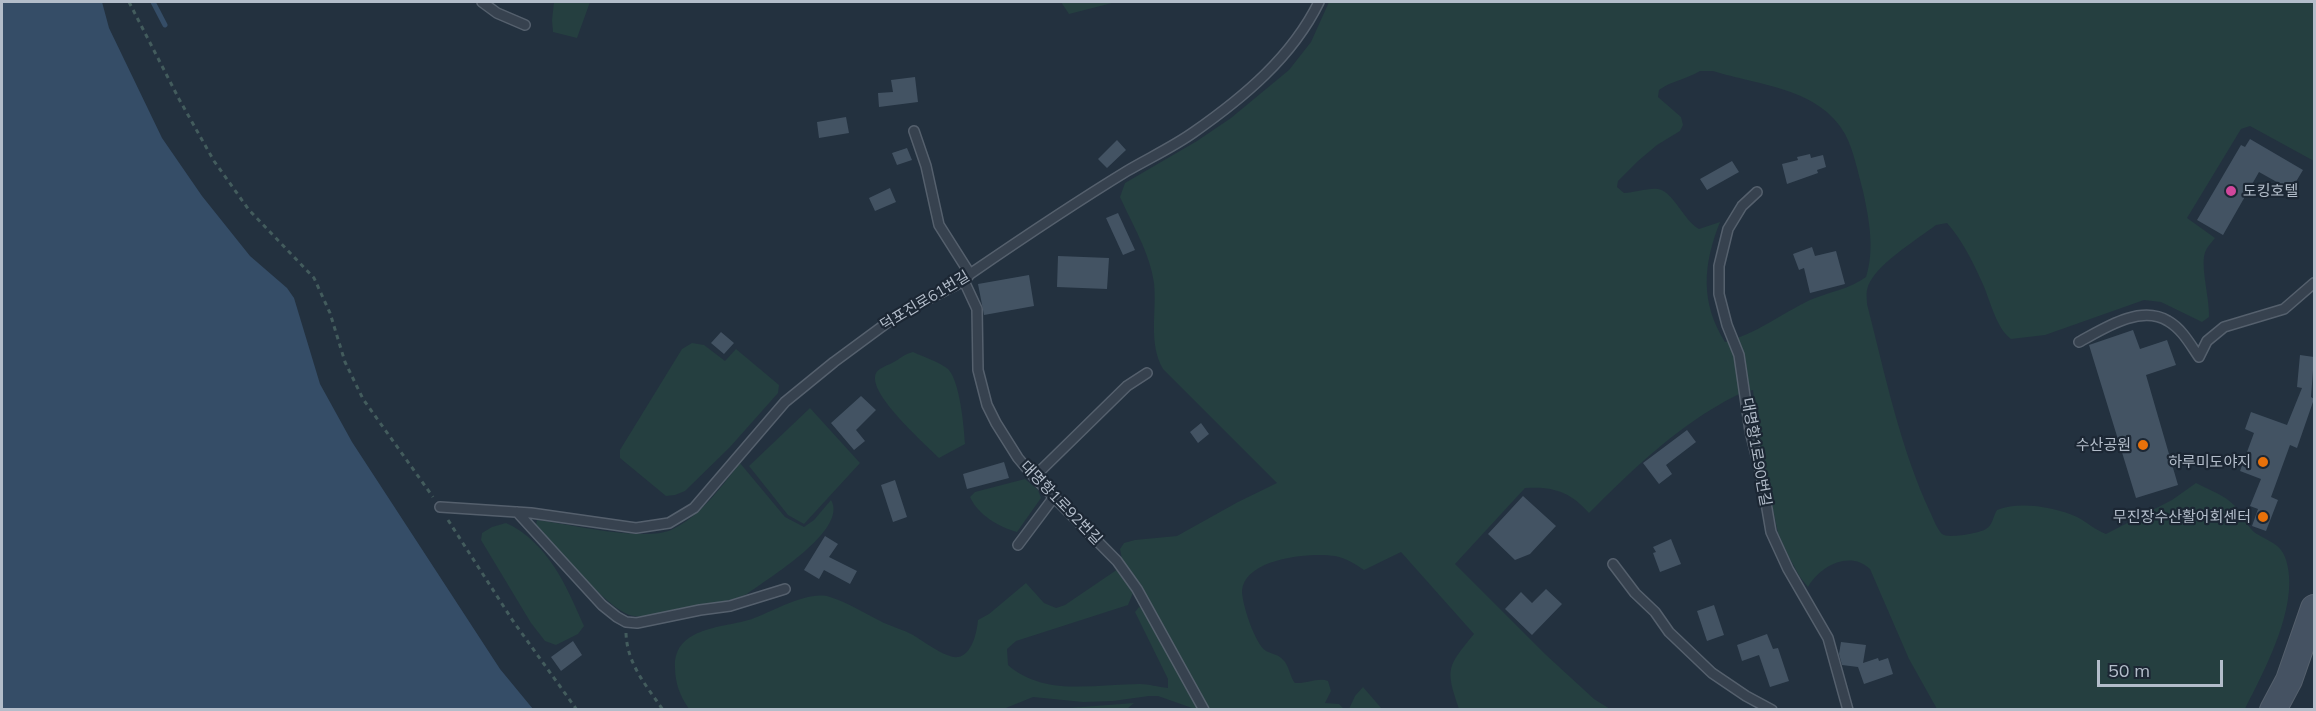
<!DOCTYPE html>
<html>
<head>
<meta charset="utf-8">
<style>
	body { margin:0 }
	#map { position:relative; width:2316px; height:711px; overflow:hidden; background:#23313f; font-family:Mulish,sans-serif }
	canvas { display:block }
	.frame { position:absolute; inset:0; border:3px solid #b3bdca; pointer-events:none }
	.scale { position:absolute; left:2097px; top:660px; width:126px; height:27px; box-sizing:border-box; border:3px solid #b3bdca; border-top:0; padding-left:8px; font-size:18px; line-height:21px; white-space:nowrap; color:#b3bdca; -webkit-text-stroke:4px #1c2734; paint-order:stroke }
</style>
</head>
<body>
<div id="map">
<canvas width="2316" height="711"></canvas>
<div class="frame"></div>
<div class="scale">50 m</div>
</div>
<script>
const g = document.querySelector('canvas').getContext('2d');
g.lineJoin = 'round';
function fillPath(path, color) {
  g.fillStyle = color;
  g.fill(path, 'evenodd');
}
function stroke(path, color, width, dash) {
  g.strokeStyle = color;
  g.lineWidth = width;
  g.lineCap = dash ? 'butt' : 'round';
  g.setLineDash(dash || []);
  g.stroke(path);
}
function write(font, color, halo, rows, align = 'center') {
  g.font = font + ' Mulish,"Noto Sans KR",sans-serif';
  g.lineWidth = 4.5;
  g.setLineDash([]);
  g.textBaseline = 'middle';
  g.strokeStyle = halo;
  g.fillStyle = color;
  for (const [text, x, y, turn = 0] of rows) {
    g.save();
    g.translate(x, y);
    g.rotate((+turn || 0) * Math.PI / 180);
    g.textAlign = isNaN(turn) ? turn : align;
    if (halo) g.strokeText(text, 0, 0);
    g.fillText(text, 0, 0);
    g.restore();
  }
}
fillPath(new Path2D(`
	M 554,2 L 590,2 L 577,38 L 553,32 L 552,20 Z
	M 1061,2 L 1116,2 L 1069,14 Z
	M 1329,2 L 2314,2 L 2314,161 L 2250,126 L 2241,129 L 2187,218 L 2215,238 C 2212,242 2208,246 2206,250 C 2199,263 2210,298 2209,317 L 2202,322 L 2161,302 L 2144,300 L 2045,335 L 2011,339 C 1995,327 1990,298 1981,280 C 1972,260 1962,240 1947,223 L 1936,225 C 1918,239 1871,267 1867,290 C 1866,294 1867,300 1867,304 C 1885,374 1900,448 1931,514 C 1934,520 1937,529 1942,534 C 1948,539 1980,533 1986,529 C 1993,525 1993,516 1997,510 C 2020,501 2054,507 2077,517 C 2087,522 2095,530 2106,534 L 2172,500 L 2196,483 C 2209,490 2225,495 2235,506 C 2242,514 2247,526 2254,532 C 2265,540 2280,543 2285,557 C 2302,602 2264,671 2245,709 L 1937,709 L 1909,659 L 1870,569 C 1850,550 1820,566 1808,587 L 1800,577 L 1789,557 L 1778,533 L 1759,443 L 1753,390 C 1737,393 1726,401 1712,409 C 1666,437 1627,475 1589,513 C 1571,492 1553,486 1525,488 L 1455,564 L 1545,654 L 1594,699 L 1610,709 L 1459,709 C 1445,668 1447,667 1474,634 L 1401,552 L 1364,570 C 1355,564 1346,558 1335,556 C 1311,552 1244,558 1242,591 C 1242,604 1255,644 1266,651 C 1274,655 1279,654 1285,662 C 1290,669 1290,677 1295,683 C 1307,684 1318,677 1328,681 L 1331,691 L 1325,703 L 1339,704 L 1344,709 L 1209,709 L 1142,589 L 1122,559 L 1120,549 L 1124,543 L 1135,540 L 1177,536 L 1238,502 L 1277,483 L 1163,369 C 1148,343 1157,312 1154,283 C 1150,253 1132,224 1120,197 L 1125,183 L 1197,141 L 1231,118 L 1289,70 L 1311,42 ZM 1700,71 L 1713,71 C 1757,85 1820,88 1845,134 C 1854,151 1858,173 1863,191 C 1869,219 1875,249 1866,277 C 1850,289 1829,292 1810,300 C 1781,314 1756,334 1725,342 C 1700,302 1703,265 1720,222 L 1699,229 C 1684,221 1673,191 1658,189 C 1647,188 1634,193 1624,193 L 1617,187 L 1618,181 L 1638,161 L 1657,145 L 1680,131 L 1683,125 L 1681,117 L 1658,97 L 1659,90 C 1671,81 1687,79 1700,71 Z
	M 692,343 L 704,345 L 725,361 L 736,349 L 779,385 L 778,393 L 730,447 L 685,491 L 675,495 L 666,496 L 620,458 L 620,450 L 682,349 Z
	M 913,352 C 924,357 939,362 948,369 C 960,381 964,427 965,444 L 939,458 C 924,443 873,398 875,377 C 875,369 886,366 892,363 C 900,359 904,354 913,352 Z
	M 810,408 L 860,463 L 804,524 L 788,515 L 749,466 Z
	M 740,463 L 785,517 L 804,527 L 814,520 L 831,500 C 849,530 767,579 747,594 C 727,603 705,604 684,608 C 667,610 651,619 634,616 C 609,613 556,545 536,525 L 537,520 C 569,524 643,542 671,530 C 700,517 721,487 740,463 Z
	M 1025,479 L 1038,490 L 1041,498 L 1017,532 C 999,527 978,515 970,497 L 975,492 Z
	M 506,523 C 548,542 567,587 584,626 L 578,634 L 556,645 L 545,641 L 531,623 L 481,540 L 482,533 L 492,527 Z
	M 1118,569 L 1133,593 L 1128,605 L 1016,641 L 1007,649 L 1008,665 C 1044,697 1096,684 1140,684 C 1149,684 1158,687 1168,688 L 1168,679 L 1135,612 L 1139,607 L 1143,609 L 1182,677 L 1197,708 L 1195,709 L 1158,696 L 1149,696 L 1113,701 L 1083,702 L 1033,697 L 1001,710 L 689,709 C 680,696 675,683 675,667 C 674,626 725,628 752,619 C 774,611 809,590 830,597 C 849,603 866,614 884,623 C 893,627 904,630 913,635 C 923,641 947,659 958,657 C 972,655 977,632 978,620 L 989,614 L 1026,583 L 1044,603 L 1056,608 L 1065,605 Z
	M 1363,687 L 1382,709 L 1349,709 L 1355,696 Z
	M 1134,703 L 1127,709 L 1056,709 Z`), '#253f40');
fillPath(new Path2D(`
	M 2,2 L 102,2 L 109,28 L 162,138 L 202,196 L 250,256 L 287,288 L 294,298 L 320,384 L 352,442 L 500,669 L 533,709 L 2,709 Z`), '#354d67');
stroke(new Path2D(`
	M 153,2 L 165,25`), '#354d67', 5);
fillPath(new Path2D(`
	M 915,77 L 918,102 L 879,107 L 878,93 L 893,92 L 891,80 Z
	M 846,117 L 849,133 L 819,138 L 817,122 Z
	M 2250,139 L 2303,170 L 2291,190 L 2259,172 L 2223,235 L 2197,220 L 2241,145 L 2245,147 Z
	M 1117,140 L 1126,150 L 1107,168 L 1098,159 Z
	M 907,148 L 912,160 L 897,165 L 892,153 Z
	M 1810,154 L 1811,158 L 1823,155 L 1826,167 L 1817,170 L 1818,173 L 1787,184 L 1782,164 L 1798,160 L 1797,157 Z
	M 1732,161 L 1739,172 L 1707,190 L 1700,179 Z
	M 890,188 L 896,202 L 875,211 L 869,198 Z
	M 1118,213 L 1135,250 L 1123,255 L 1106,218 Z
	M 1812,247 L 1815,256 L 1836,251 L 1845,284 L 1810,293 L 1804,268 L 1799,270 L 1793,254 Z
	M 1058,256 L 1109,258 L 1107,289 L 1057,287 Z
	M 1029,275 L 1034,306 L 984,315 L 978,284 Z
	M 2133,330 L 2140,349 L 2167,340 L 2176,365 L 2146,375 L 2178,485 L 2136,498 L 2089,345 Z
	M 721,332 L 734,343 L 724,354 L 711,343 Z
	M 2300,355 L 2314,357 L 2311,397 L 2314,399 L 2297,448 L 2290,445 L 2271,497 L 2278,500 L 2266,531 L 2252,526 L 2258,509 L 2250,506 L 2261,479 L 2240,471 L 2254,433 L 2245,429 L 2251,412 L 2287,425 L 2302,388 L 2297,387 Z
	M 861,396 L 876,410 L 856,430 L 865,441 L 854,450 L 831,423 Z
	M 1201,423 L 1209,434 L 1198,443 L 1190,432 Z
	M 1687,430 L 1696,442 L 1666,465 L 1672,474 L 1659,484 L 1643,463 Z
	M 1004,462 L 1009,478 L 967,489 L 963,474 Z
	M 895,480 L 907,517 L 893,522 L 881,485 Z
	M 1523,496 L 1556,526 L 1530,554 L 1515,560 L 1488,534 Z
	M 825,536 L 838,544 L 829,557 L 857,571 L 850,584 L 824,570 L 819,579 L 804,570 Z
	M 1671,539 L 1681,564 L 1660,572 L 1653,553 L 1656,552 L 1653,547 Z
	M 1546,589 L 1562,604 L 1532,635 L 1505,609 L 1521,592 L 1532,603 Z
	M 1714,605 L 1724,635 L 1707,641 L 1697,611 Z
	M 1767,634 L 1773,649 L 1778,648 L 1789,681 L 1770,687 L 1759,655 L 1742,661 L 1737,645 Z
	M 573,641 L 582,655 L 561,671 L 551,657 Z
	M 1841,642 L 1866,645 L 1863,663 L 1878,658 L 1879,661 L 1888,658 L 1893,674 L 1864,684 L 1858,667 L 1842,665 L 1839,654 Z`), '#435363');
const lane = new Path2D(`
	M 482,2 L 497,13 L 525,25
	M 914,131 L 926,166 L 939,225 L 970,274
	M 1757,192 L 1742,206 L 1728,229 L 1719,266 L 1719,294 L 1727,325 L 1739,355 L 1750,431 L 1761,474 L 1771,532 L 1788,569 L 1828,638 L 1848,710
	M 964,281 L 977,309 L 978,370 L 987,405 L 996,423 L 1018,458 L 1034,477 L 1117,561 L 1137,589 L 1204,710
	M 2079,342 C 2103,329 2140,304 2168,321 C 2182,329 2190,344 2199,357 L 2207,341 L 2224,327 L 2284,309 L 2314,283
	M 1034,477 L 1127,386 L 1147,373
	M 440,507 L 531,513 L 636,528 L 669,523 L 694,508 L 785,402 L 834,362 L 899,314 L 964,281 L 970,274 C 1021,239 1073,204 1127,171 C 1149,158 1173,147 1194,132 C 1244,97 1292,57 1319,2
	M 517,512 L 602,605 L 617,617 L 626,622 L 637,623 L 700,610 L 730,606 L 785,589
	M 1018,545 L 1054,497
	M 1613,564 L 1635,593 L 1655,612 L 1669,632 L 1712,673 L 1746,696 L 1772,710`);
const secondary = new Path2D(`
	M 2273,710 L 2289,680 L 2314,608`);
stroke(lane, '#55606d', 12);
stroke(secondary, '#55606d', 28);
stroke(new Path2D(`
	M 129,2 L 179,99 L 214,161 L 249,210 L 314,278 L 330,313 L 345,362 L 363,399 L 433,497
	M 448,520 L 513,621 L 577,710
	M 626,633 C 627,664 646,685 663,710`), '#435c5d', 3, [4.5, 4.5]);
stroke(lane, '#37424f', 9);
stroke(secondary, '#455262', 26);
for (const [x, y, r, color] of [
	[2231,191,6,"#d1479c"],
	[2143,445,6,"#e8710a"],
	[2263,462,6,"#e8710a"],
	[2263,517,6,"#e8710a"]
]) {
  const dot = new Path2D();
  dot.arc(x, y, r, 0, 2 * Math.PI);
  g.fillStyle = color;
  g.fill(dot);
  stroke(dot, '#1c2734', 2);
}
write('15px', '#b3bdca', '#1c2734', [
	["도킹호텔",2243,191,"left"],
	["수산공원",2131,445],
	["하루미도야지",2251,462],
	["무진장수산활어회센터",2251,517]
], 'right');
write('15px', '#b3bdca', '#1c2734', [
	["덕포진로61번길",925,301,-31],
	["대명항1로90번길",1756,452,80],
	["대명항1로92번길",1061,503,46]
]);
</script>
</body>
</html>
